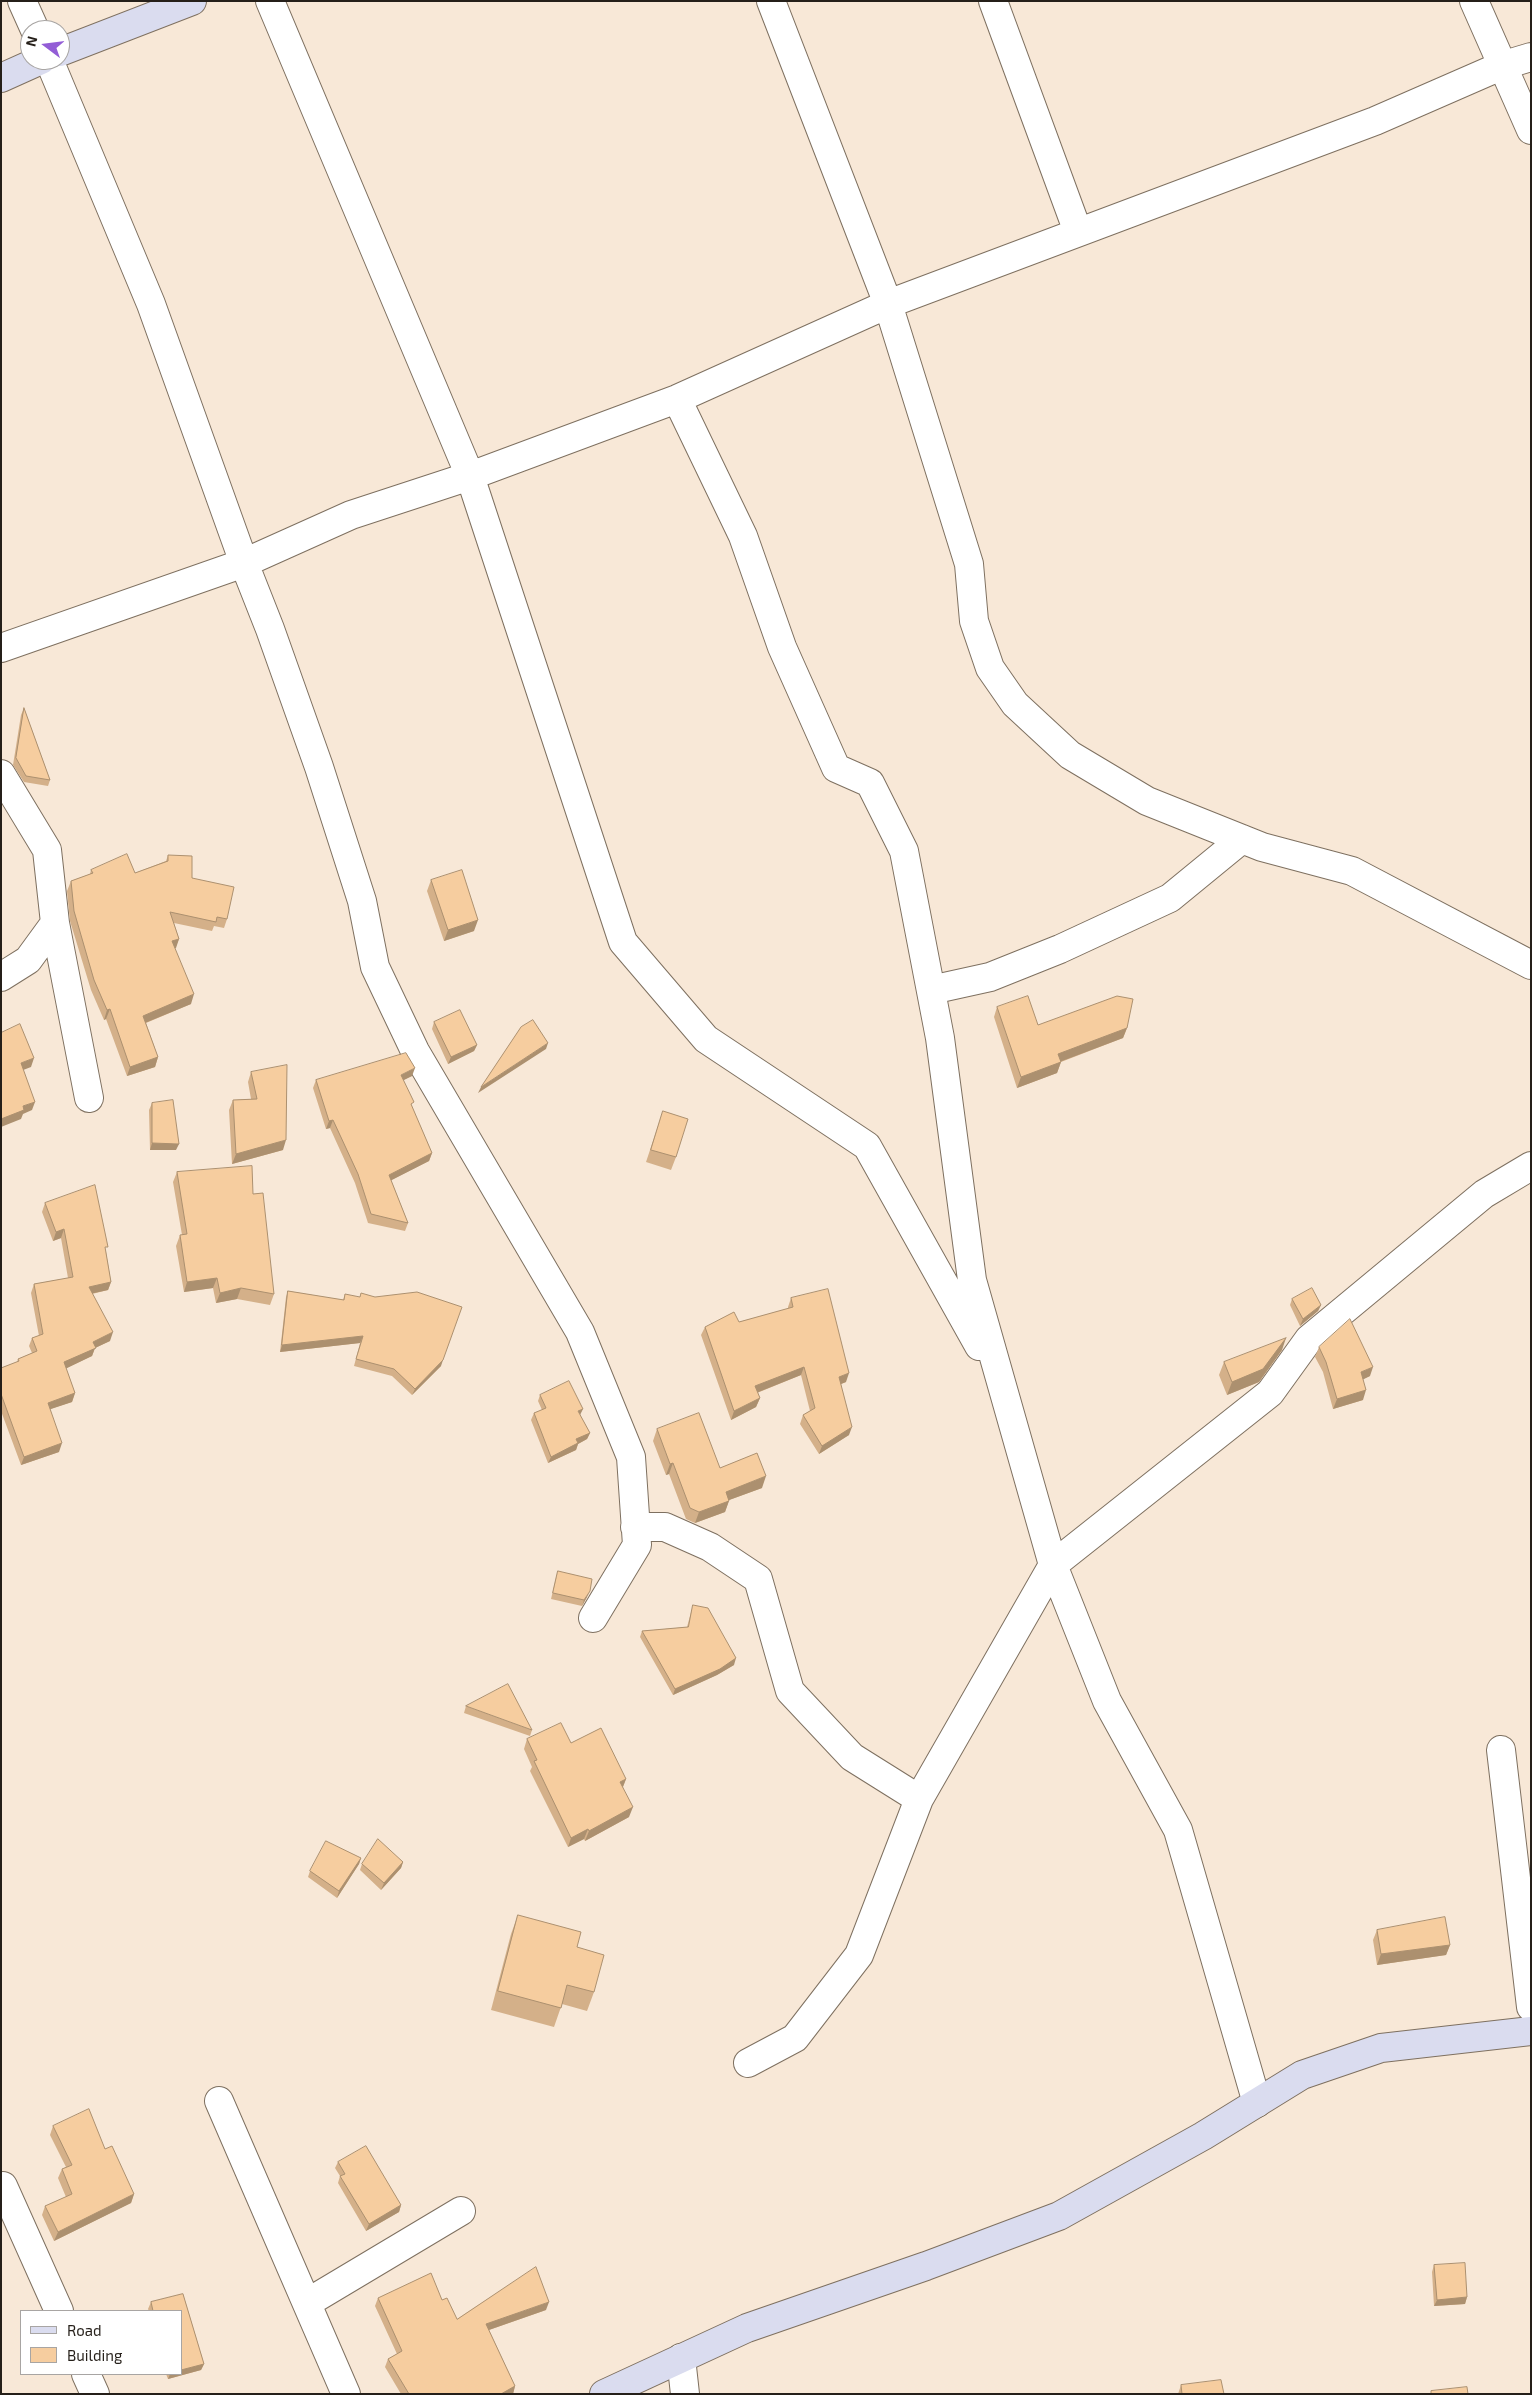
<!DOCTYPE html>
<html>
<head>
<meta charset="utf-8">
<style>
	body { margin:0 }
	#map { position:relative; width:1532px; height:2395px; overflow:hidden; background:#f8e8d7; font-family:"Exo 2",sans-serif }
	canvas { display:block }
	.frame { position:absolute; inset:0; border:2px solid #251f19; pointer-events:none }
	.legend { position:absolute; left:20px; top:2310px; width:162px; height:65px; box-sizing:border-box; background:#fff; border:1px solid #a8a5a3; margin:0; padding:6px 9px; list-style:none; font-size:15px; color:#251f19 }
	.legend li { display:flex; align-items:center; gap:10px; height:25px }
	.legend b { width:25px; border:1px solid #a8a5a3 }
	.north { position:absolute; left:20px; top:20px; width:50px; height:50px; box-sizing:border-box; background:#fff; border:1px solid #a8a5a3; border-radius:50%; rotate:285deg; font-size:14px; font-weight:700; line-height:20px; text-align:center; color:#251f19 }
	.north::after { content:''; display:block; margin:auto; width:18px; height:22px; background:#935dd6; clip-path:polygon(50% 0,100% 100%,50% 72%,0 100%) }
</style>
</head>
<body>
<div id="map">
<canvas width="1532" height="2395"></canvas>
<div class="frame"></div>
<ul class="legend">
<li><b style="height:6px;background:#dadcef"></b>Road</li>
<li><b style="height:14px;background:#f6cd9f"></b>Building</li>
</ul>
<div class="north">N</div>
</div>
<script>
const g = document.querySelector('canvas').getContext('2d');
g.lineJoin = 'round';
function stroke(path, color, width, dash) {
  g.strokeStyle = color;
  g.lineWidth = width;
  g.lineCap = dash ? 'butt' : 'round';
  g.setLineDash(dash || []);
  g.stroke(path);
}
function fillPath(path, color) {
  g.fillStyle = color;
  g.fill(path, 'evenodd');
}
const street = new Path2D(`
	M 22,1 L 35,30
	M 270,1 L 470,476 L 623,942 L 706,1039 L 867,1146 L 979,1346
	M 771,1 L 888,304 L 969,564 L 974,621 L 990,668 L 1015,704 L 1070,755 L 1147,801 L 1262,847 L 1352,871 L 1531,965
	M 993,1 L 1078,232
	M 1474,1 L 1531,130
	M 49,60 L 151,304 L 244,563 L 270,629 L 319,767 L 362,901 L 375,967 L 415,1051 L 580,1332 L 631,1457 L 637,1545 L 593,1618
	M 677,399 L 743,536 L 782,647 L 836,768 L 870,783 L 904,851 L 940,1038 L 972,1280 L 1053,1565 L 1107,1701 L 1178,1830 L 1257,2103
	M 1,648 L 244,563 L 351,515 L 470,476 L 677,399 L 888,304 L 1375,121 L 1501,66 L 1531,57
	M 1,774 L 47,850 L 55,923 L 28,960 L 1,977
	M 55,923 L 89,1098
	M 931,990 L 990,977 L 1060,949 L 1170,898 L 1242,839
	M 635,1527 L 665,1527 L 710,1547 L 758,1579 L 790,1691 L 852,1757 L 919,1799
	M 1501,1750 L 1531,2007
	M 748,2063 L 795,2038 L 859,1955 L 919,1799 L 1053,1565 L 1270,1393 L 1309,1339 L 1484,1194 L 1531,1166
	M 219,2101 L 346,2394
	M 3,2186 L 59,2311
	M 307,2303 L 461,2211
	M 681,2358 L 685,2394
	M 86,2374 L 95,2394`);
const secondary = new Path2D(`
	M 60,52 L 192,1
	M 1,78 L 41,60
	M 604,2394 L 747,2328 L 926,2266 L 1059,2216 L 1203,2136 L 1302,2075 L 1381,2048 L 1531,2031`);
stroke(street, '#7e7060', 30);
stroke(secondary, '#7e7060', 30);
stroke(street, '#fff', 28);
stroke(secondary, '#dadcef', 28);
fillPath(new Path2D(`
	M 24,708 L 50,780 L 48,786 L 24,782 L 13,765 L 21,715 Z
	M 168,855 L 192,878 L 227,919 L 224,928 L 214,926 L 212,931 L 174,923 L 179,939 L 175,948 L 191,1004 L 146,1023 L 158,1057 L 155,1067 L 127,1076 L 106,1019 L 104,1020 L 91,990 L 70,921 L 67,891 L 71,881 L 90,874 L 91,870 L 135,873 L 166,861 Z
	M 431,880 L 474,931 L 444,941 L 427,891 Z
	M 997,1007 L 1038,1025 L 1127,1028 L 1123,1038 L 1061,1062 L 1057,1073 L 1017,1088 L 994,1017 Z
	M 434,1022 L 477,1045 L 474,1051 L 448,1064 L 432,1029 Z
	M 251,1072 L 283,1150 L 232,1164 L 229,1110 L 233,1100 L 251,1099 L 248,1082 Z
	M 412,1076 L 403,1080 L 412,1107 L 432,1153 L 429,1161 L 391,1180 L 408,1223 L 405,1231 L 368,1223 L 355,1183 L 330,1128 L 326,1129 L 313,1088 L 316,1080 Z
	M 152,1103 L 176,1150 L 150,1150 L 149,1110 Z
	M 663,1111 L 676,1157 L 671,1170 L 646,1162 Z
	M 177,1172 L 253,1194 L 274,1294 L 270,1305 L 237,1299 L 216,1303 L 213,1288 L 184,1292 L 176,1246 L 180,1235 L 182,1235 L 173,1182 Z
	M 45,1203 L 106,1252 L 111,1282 L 108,1290 L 92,1294 L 110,1341 L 95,1348 L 92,1356 L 66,1368 L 75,1393 L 72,1402 L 50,1409 L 59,1452 L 21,1465 L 1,1411 L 1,1368 L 17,1362 L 18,1359 L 32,1353 L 29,1346 L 32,1338 L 39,1336 L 31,1293 L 34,1284 L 68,1278 L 61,1238 L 53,1241 L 42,1212 Z
	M 288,1291 L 343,1300 L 345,1294 L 441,1366 L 412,1395 L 392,1376 L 354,1366 L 360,1343 L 280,1352 L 286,1297 Z
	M 791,1298 L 846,1382 L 841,1384 L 849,1435 L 819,1454 L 800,1424 L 803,1415 L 810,1411 L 801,1375 L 757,1393 L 760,1398 L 756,1407 L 731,1420 L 701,1335 L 705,1327 L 739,1322 L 788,1309 L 788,1307 Z
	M 1292,1299 L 1321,1305 L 1318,1311 L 1300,1326 L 1290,1305 Z
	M 1319,1347 L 1370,1376 L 1363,1379 L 1363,1400 L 1333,1409 L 1323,1372 L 1315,1357 Z
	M 1282,1350 L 1259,1382 L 1227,1395 L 1219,1375 L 1224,1362 Z
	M 540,1395 L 580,1415 L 590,1433 L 587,1439 L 578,1444 L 576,1450 L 548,1463 L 531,1420 L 534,1413 L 542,1410 L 538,1401 Z
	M 657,1429 L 720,1468 L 762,1488 L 729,1500 L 725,1512 L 695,1523 L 686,1519 L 669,1474 L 666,1475 L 653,1441 Z
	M 558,1571 L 587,1597 L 582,1606 L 551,1599 L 556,1578 Z
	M 693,1605 L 734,1665 L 717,1675 L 673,1695 L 640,1637 L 642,1631 L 687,1627 Z
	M 466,1706 L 532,1730 L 530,1736 L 464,1713 Z
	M 527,1739 L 571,1743 L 626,1779 L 623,1787 L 629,1817 L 585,1841 L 584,1839 L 568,1847 L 530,1771 L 532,1767 L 524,1749 Z
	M 361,1858 L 359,1864 L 337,1898 L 308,1877 L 310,1871 Z
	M 403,1862 L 401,1868 L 381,1890 L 360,1870 L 362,1864 Z
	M 518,1915 L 577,1947 L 594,1992 L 587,2011 L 562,2004 L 554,2027 L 491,2010 L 511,1934 Z
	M 1377,1930 L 1450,1945 L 1446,1955 L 1377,1965 L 1373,1940 Z
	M 53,2126 L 105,2149 L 134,2194 L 131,2203 L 54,2241 L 42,2215 L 45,2206 L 66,2197 L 58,2178 L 62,2169 L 66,2167 L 50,2135 Z
	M 338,2162 L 401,2205 L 399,2212 L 366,2231 L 338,2183 L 340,2176 L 335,2168 Z
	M 1434,2265 L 1467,2297 L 1465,2304 L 1434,2306 L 1432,2272 Z
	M 183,2294 L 204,2364 L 201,2370 L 168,2379 L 166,2374 L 181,2374 L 181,2311 L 149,2311 L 148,2309 L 151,2302 Z
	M 378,2298 L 442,2300 L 457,2319 L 546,2310 L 489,2330 L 515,2386 L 513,2394 L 401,2394 L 385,2367 L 388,2359 L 397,2354 L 375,2306 Z
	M 1181,2385 L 1224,2394 L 1178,2394 Z`), '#d4b089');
fillPath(new Path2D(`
	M 478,920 L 474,931 L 444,941 L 448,930 Z
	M 179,939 L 176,948 L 169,950 L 172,941 Z
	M 194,994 L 191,1004 L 140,1025 L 143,1016 Z
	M 110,1009 L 106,1019 L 104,1020 L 107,1010 Z
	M 1127,1028 L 1123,1038 L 1054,1064 L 1058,1054 Z
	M 548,1043 L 546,1049 L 478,1093 L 481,1087 Z
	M 477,1045 L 474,1051 L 448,1064 L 451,1057 Z
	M 158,1057 L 155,1067 L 127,1076 L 130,1067 Z
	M 34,1058 L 31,1067 L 18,1072 L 21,1063 Z
	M 1061,1062 L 1057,1073 L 1017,1088 L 1021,1077 Z
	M 415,1068 L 412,1076 L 398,1083 L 401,1075 Z
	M 35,1102 L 32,1110 L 23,1114 L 21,1119 L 1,1127 L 1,1119 L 23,1106 Z
	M 333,1120 L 330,1128 L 326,1129 L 329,1121 Z
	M 286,1140 L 283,1150 L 232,1164 L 236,1154 Z
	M 152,1143 L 179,1144 L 176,1150 L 150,1150 Z
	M 432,1153 L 429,1161 L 386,1183 L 389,1175 Z
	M 64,1229 L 61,1238 L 53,1241 L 56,1232 Z
	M 217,1278 L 213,1288 L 184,1292 L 187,1282 Z
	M 111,1282 L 108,1290 L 85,1295 L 89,1287 Z
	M 241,1288 L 237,1299 L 216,1303 L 220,1293 Z
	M 1321,1305 L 1318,1311 L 1300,1326 L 1303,1319 Z
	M 113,1332 L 110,1341 L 95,1348 L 92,1356 L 61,1371 L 64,1362 L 93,1342 Z
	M 363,1336 L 360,1343 L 280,1352 L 282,1345 Z
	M 1286,1338 L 1282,1350 L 1259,1382 L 1227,1395 L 1232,1382 Z
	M 443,1360 L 441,1366 L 412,1395 L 415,1389 Z
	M 804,1367 L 801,1375 L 751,1395 L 755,1386 Z
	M 1373,1367 L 1370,1376 L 1358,1382 L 1361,1372 Z
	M 849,1373 L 846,1382 L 836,1386 L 839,1377 Z
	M 1366,1390 L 1363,1400 L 1333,1409 L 1337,1399 Z
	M 75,1393 L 72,1402 L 45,1411 L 48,1403 Z
	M 760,1398 L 756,1407 L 731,1420 L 734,1411 Z
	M 583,1409 L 580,1415 L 578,1411 Z
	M 852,1427 L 849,1435 L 819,1454 L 822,1446 Z
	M 590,1433 L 587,1439 L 578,1444 L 576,1450 L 548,1463 L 551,1457 L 576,1439 Z
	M 62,1443 L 59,1452 L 21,1465 L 24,1457 Z
	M 673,1463 L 669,1474 L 666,1475 L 670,1464 Z
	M 766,1476 L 762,1488 L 721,1503 L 726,1492 Z
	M 729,1501 L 725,1512 L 695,1523 L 699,1512 Z
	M 590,1591 L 587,1597 L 582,1606 L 584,1600 Z
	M 736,1658 L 734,1665 L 717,1675 L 673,1695 L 675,1689 Z
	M 626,1779 L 622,1789 L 620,1782 Z
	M 633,1807 L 629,1817 L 585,1841 L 589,1831 Z
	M 588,1829 L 584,1839 L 568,1847 L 571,1838 Z
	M 361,1858 L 359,1864 L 337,1898 L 339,1891 Z
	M 403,1862 L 401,1868 L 381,1890 L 384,1883 Z
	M 1450,1945 L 1446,1955 L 1377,1965 L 1381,1954 Z
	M 134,2194 L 131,2203 L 54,2241 L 58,2232 Z
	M 401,2205 L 399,2212 L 366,2231 L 369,2224 Z
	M 1467,2297 L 1465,2304 L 1434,2306 L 1437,2300 Z
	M 549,2302 L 546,2310 L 483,2332 L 486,2324 Z
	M 204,2364 L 201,2370 L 168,2379 L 170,2374 L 181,2374 L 181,2370 Z
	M 515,2386 L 513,2394 L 501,2394 Z`), '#ac906f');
const building = new Path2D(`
	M 24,708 L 50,780 L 26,776 L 16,758 Z
	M 127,854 L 135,873 L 168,861 L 168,855 L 192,856 L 192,878 L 234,887 L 227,919 L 217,917 L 216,922 L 170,912 L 179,939 L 172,941 L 194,994 L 143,1016 L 158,1057 L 130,1067 L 110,1009 L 107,1010 L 94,980 L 74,911 L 71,881 L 93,873 L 91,870 Z
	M 462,870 L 478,920 L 448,930 L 431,880 Z
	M 1028,996 L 1038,1025 L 1117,996 L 1133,999 L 1127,1028 L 1058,1054 L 1061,1062 L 1021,1077 L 997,1007 Z
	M 460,1010 L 477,1045 L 451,1057 L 434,1022 Z
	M 533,1020 L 548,1043 L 481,1087 L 521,1027 Z
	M 20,1024 L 34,1058 L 21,1063 L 35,1102 L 23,1106 L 24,1110 L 1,1119 L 1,1033 Z
	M 406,1053 L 415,1068 L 401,1075 L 414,1102 L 411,1104 L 432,1153 L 389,1175 L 408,1223 L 371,1214 L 358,1174 L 333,1120 L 329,1121 L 316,1080 Z
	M 287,1065 L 286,1140 L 236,1154 L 233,1100 L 257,1099 L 251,1072 Z
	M 173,1100 L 179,1144 L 152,1143 L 152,1103 Z
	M 663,1111 L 688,1119 L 676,1157 L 651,1150 Z
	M 252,1166 L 253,1194 L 263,1193 L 274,1294 L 241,1288 L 220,1293 L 217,1278 L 187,1282 L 180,1235 L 187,1234 L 177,1172 Z
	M 95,1185 L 108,1247 L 105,1247 L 111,1282 L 89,1287 L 113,1332 L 93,1342 L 96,1348 L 64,1362 L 75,1393 L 48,1403 L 62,1443 L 24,1457 L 1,1394 L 1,1368 L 19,1361 L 18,1359 L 37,1351 L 32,1338 L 43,1334 L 34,1284 L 73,1277 L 64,1229 L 56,1232 L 45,1203 Z
	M 1312,1288 L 1321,1305 L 1303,1319 L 1292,1299 Z
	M 828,1289 L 849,1373 L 839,1377 L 852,1427 L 822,1446 L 803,1415 L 815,1408 L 804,1367 L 755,1386 L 760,1398 L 734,1411 L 705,1327 L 734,1312 L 739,1322 L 793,1307 L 791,1298 Z
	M 288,1291 L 344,1300 L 345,1294 L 360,1297 L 361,1293 L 375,1297 L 417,1292 L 462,1307 L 443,1360 L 415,1389 L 394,1369 L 356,1359 L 363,1336 L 282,1345 Z
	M 1350,1319 L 1373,1367 L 1361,1372 L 1366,1390 L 1337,1399 L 1326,1362 L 1319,1347 Z
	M 1286,1338 L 1263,1369 L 1232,1382 L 1224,1362 Z
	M 569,1381 L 583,1409 L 578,1411 L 590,1433 L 576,1439 L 578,1443 L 551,1457 L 534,1413 L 546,1408 L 540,1395 Z
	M 699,1413 L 720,1468 L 757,1453 L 766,1476 L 726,1492 L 729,1501 L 699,1512 L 690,1508 L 673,1463 L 670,1464 L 657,1429 Z
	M 558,1571 L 592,1579 L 590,1591 L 584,1600 L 553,1593 Z
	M 693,1605 L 708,1608 L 736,1658 L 720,1669 L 675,1689 L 642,1631 L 688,1627 Z
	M 508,1684 L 532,1730 L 466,1706 Z
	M 561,1723 L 571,1743 L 601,1728 L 626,1779 L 620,1782 L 633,1807 L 589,1831 L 588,1829 L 571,1838 L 534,1761 L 537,1760 L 527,1739 Z
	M 378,1839 L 403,1862 L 384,1883 L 362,1864 Z
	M 326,1841 L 361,1858 L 339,1891 L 310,1871 Z
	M 518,1915 L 581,1932 L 577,1947 L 604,1955 L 594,1992 L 567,1985 L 561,2008 L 498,1991 Z
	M 1445,1917 L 1450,1945 L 1381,1954 L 1377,1930 Z
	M 89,2109 L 105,2149 L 112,2146 L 134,2194 L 58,2232 L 45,2206 L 72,2194 L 62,2169 L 72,2165 L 53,2126 Z
	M 366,2146 L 401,2205 L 369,2224 L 340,2176 L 345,2174 L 338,2162 Z
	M 1465,2263 L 1467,2297 L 1437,2300 L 1434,2265 Z
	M 536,2267 L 549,2302 L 486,2324 L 515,2386 L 501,2394 L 409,2394 L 388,2359 L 402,2351 L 378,2298 L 431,2273 L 442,2300 L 447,2298 L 457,2319 Z
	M 183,2294 L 204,2364 L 181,2370 L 181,2311 L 153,2311 L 151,2302 Z
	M 1221,2380 L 1224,2394 L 1182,2394 L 1181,2385 Z
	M 1467,2387 L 1468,2394 L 1431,2394 L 1431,2391 Z`);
fillPath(building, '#f6cd9f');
stroke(building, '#ac906f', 1);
</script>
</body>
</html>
